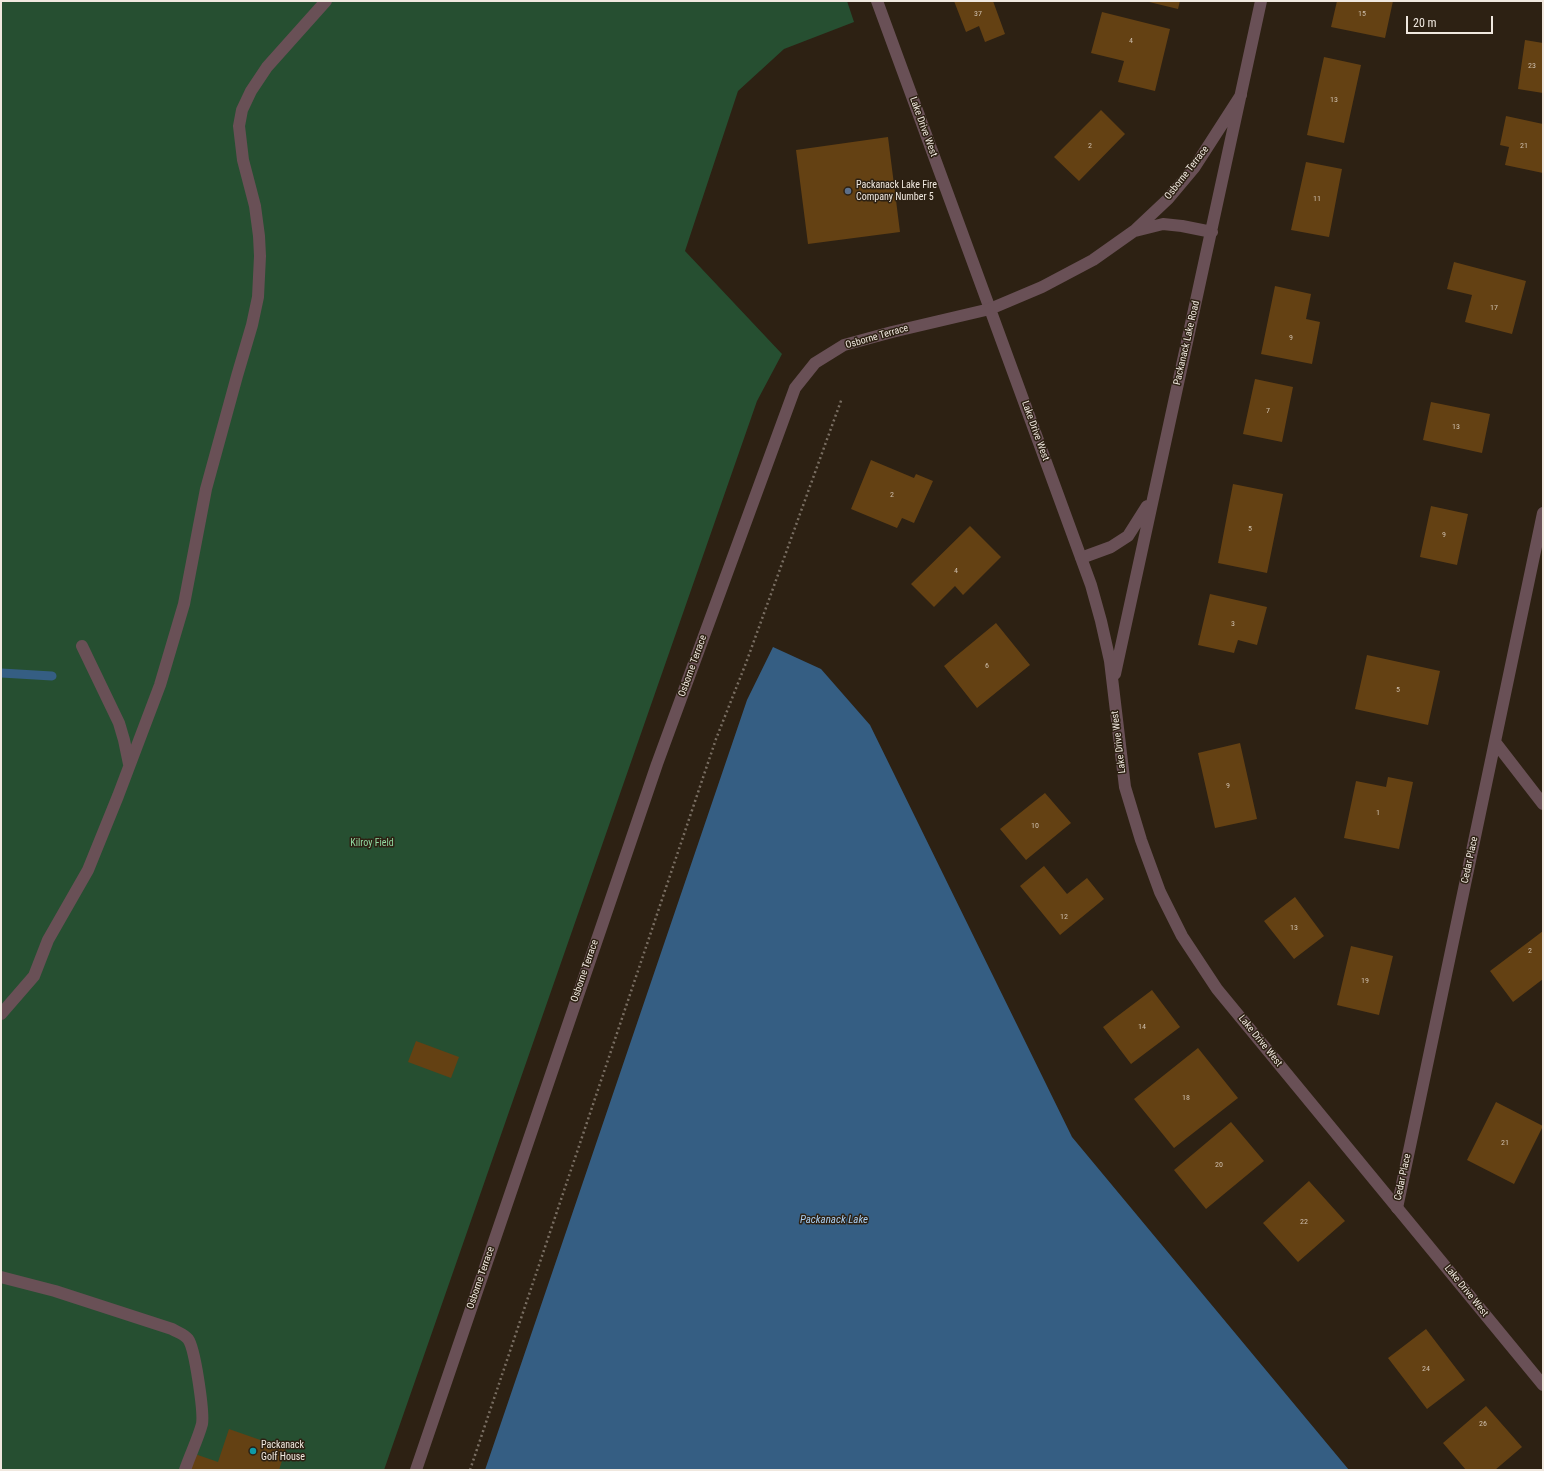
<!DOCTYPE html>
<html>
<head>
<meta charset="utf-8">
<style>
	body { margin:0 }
	#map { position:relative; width:1544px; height:1471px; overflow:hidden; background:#2d2113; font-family:"Roboto Condensed",sans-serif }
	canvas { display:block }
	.frame { position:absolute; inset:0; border:2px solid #f0e8df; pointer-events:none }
	.scale { position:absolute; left:1406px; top:16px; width:87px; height:18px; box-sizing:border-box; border:2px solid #f0e8df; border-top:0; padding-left:5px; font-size:12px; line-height:14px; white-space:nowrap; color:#f0e8df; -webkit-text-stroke:3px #2d2113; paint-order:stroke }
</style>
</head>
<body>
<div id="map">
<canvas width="1544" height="1471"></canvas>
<div class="frame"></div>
<div class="scale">20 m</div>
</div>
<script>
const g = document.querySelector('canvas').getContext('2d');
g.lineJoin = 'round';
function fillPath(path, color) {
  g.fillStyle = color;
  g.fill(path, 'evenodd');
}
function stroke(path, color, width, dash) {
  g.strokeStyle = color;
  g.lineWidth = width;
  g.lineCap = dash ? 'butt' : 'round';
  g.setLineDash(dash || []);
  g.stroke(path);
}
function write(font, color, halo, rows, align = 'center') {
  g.font = font + ' "Roboto Condensed",sans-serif';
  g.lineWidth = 3;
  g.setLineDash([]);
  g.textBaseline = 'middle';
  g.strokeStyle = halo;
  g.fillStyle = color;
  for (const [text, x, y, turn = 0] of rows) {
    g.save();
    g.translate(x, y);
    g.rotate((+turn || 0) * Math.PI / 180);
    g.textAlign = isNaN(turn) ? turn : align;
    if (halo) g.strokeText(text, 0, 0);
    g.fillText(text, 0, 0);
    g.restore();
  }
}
fillPath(new Path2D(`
	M 1,1 L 847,1 L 854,22 L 784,49 L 738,91 L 685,251 L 782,354 L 757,401 L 384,1470 L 1,1470 Z`), '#264f31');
fillPath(new Path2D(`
	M 773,647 L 821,669 L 870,725 L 1072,1137 L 1349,1470 L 485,1470 L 747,700 Z`), '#355e83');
stroke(new Path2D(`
	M 1,673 L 52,676`), '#355e83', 9);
fillPath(new Path2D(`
	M 954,1 L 993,1 L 1005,34 L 985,42 L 979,26 L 966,32 Z
	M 1145,1 L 1180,1 L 1178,9 Z
	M 1337,1 L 1393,1 L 1385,38 L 1331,27 Z
	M 1102,12 L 1170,29 L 1155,91 L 1118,82 L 1124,61 L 1091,53 Z
	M 1525,40 L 1543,43 L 1543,93 L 1518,89 Z
	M 1324,57 L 1361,65 L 1344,143 L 1307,135 Z
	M 1101,110 L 1125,134 L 1079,181 L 1054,157 Z
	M 1506,116 L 1543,124 L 1543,173 L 1505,165 L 1509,147 L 1500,145 Z
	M 888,137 L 900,232 L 808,244 L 796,150 Z
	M 1306,162 L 1342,169 L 1329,237 L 1291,230 Z
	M 1454,262 L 1526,281 L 1512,334 L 1465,322 L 1472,295 L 1447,289 Z
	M 1275,286 L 1311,294 L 1306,319 L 1320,322 L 1312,364 L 1261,354 Z
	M 1255,379 L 1293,387 L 1282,442 L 1243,434 Z
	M 1431,402 L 1490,414 L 1482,453 L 1423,440 Z
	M 871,460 L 914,478 L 916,474 L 933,481 L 914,523 L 902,518 L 897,528 L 851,509 Z
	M 1233,484 L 1283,494 L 1267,573 L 1218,563 Z
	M 1431,506 L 1468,514 L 1457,565 L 1420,557 Z
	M 970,526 L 1001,557 L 963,595 L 955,586 L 934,607 L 911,584 Z
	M 1210,594 L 1267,607 L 1257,645 L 1238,640 L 1234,653 L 1198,645 Z
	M 996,623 L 1030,665 L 977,708 L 944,666 Z
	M 1367,655 L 1440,671 L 1428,725 L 1355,709 Z
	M 1240,743 L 1257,819 L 1215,828 L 1198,753 Z
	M 1388,777 L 1413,782 L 1399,849 L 1344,838 L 1356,781 L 1386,787 Z
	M 1045,793 L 1071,823 L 1026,860 L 1000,829 Z
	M 1044,866 L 1067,894 L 1087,878 L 1104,899 L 1060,935 L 1020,886 Z
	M 1295,897 L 1324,936 L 1294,959 L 1264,921 Z
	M 1543,931 L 1543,979 L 1513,1002 L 1490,971 Z
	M 1351,946 L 1393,956 L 1379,1015 L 1337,1005 Z
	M 1152,990 L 1180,1027 L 1131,1064 L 1103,1027 Z
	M 416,1041 L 459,1057 L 451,1078 L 408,1062 Z
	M 1198,1048 L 1238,1098 L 1174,1148 L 1134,1099 Z
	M 1496,1102 L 1543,1126 L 1514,1184 L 1467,1160 Z
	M 1231,1122 L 1264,1161 L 1206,1209 L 1174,1170 Z
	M 1309,1181 L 1345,1221 L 1298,1262 L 1263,1223 Z
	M 1426,1329 L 1465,1380 L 1427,1409 L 1388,1358 Z
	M 1486,1406 L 1522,1447 L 1495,1470 L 1466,1470 L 1443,1443 Z
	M 229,1429 L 286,1449 L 279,1470 L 189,1470 L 195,1454 L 218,1462 Z`), '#644113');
stroke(new Path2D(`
	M 470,1470 L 716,739 L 746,663 L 842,398`), '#796e62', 2.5, [2, 3]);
stroke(new Path2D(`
	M 82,646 L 119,723 L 124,740 L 129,764
	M 1,1014 L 34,976 L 48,940 L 88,870 L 118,796 L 160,685 L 184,604 L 206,489 L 237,376 L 252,325 L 258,297 L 260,256 L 259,236 L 255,206 L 243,160 L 239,126 L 242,110 L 251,91 L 267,67 L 326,1
	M 1,1277 L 55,1291 L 172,1329 C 177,1332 184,1334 188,1339 C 195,1348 204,1412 202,1424 C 198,1439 190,1455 185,1470`), '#695056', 12);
stroke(new Path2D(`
	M 877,1 L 990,309
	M 1495,742 L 1543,804
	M 1397,1208 L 1543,513`), '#695056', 12);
stroke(new Path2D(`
	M 1135,231 L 1163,224 L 1182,226 L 1212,232
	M 990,309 L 1091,585 L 1101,621 L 1110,661 L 1125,787 L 1141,840 L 1160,892 L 1182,936 L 1217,989 L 1543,1385
	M 1081,558 L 1111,547 L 1128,536 L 1147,506
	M 1115,674 C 1162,449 1214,226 1261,1
	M 416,1470 L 657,764 L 795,388 L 815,363 L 844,345 L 892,332 L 990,309 L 1042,287 L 1093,260 L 1134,231 L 1168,199 L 1194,168 L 1241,95`), '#695056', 12);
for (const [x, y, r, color] of [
	[848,191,4,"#5c6f8a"],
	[253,1451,4,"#0f9aa8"]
]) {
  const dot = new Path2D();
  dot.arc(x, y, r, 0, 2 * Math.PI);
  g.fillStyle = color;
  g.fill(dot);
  stroke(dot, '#2d2113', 1.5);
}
write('8px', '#cdbeac', null, [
	["37",978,14],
	["15",1362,14],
	["4",1131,41],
	["23",1532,66],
	["13",1334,100],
	["2",1090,146],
	["21",1524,146],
	["11",1317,199],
	["17",1494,308],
	["9",1291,338],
	["7",1268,411],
	["13",1456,427],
	["2",892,495],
	["5",1250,529],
	["9",1444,535],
	["4",956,571],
	["3",1233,624],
	["6",987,666],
	["5",1398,690],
	["9",1228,786],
	["1",1378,813],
	["10",1035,826],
	["12",1064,917],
	["13",1294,928],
	["2",1530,951],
	["19",1365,981],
	["14",1142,1027],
	["18",1186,1098],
	["21",1505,1143],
	["20",1219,1165],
	["22",1304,1222],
	["24",1426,1369],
	["26",1483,1424]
]);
write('10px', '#f0e8df', '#2d2113', [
	["Lake Drive West",923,127,70],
	["Osborne Terrace",1187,173,-52],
	["Osborne Terrace",877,337,-16],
	["Packanack Lake Road",1187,343,-77],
	["Lake Drive West",1035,431,70],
	["Osborne Terrace",693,666,-70],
	["Lake Drive West",1119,742,-97],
	["Cedar Place",1470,860,-78],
	["Osborne Terrace",585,971,-71],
	["Lake Drive West",1260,1041,51],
	["Cedar Place",1403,1177,-78],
	["Osborne Terrace",481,1278,-71],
	["Lake Drive West",1466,1291,51]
]);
write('10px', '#f0e8df', '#2d2113', [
	["Packanack Lake Fire",856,185],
	["Company Number 5",856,197],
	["Packanack",261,1445],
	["Golf House",261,1457]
], 'left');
write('10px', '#91d9a1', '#2d2113', [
	["Kilroy Field",372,843]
]);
write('italic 11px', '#a9cef2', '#2d2113', [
	["Packanack Lake",834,1220]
]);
</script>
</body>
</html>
